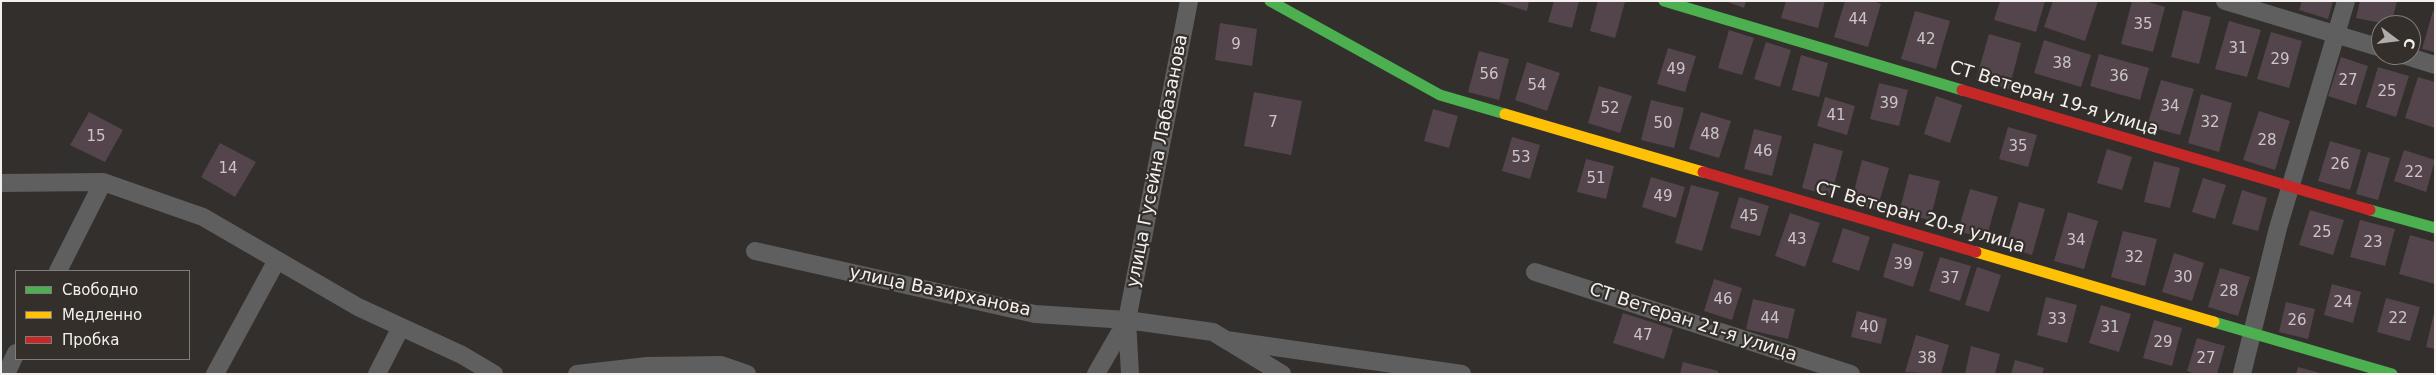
<!DOCTYPE html>
<html>
<head>
<meta charset="utf-8">
<style>
	body { margin:0 }
	#map { position:relative; width:2436px; height:375px; overflow:hidden; background:#322f2d; font-family:"DejaVu Sans",sans-serif }
	canvas { display:block }
	.frame { position:absolute; inset:0; border:2px solid #f3f0ed; pointer-events:none }
	.legend { position:absolute; left:15px; top:270px; width:175px; height:90px; box-sizing:border-box; background:#342f2b; border:1px solid #807c79; margin:0; padding:6px 9px; list-style:none; font-size:15px; color:#f3f0ed }
	.legend li { display:flex; align-items:center; gap:10px; height:25px }
	.legend b { width:25px; border:1px solid #807c79 }
	.north { position:absolute; left:2371px; top:15px; width:50px; height:50px; box-sizing:border-box; background:#342f2b; border:1px solid #807c79; border-radius:50%; rotate:105deg; font-size:14px; font-weight:700; line-height:20px; text-align:center; color:#f3f0ed }
	.north::after { content:''; display:block; margin:auto; width:18px; height:22px; background:#afacaa; clip-path:polygon(50% 0,100% 100%,50% 72%,0 100%) }
</style>
</head>
<body>
<div id="map">
<canvas width="2436" height="375"></canvas>
<div class="frame"></div>
<ul class="legend">
<li><b style="height:6px;background:#4caf50"></b>Свободно</li>
<li><b style="height:6px;background:#ffc107"></b>Медленно</li>
<li><b style="height:6px;background:#c62828"></b>Пробка</li>
</ul>
<div class="north">С</div>
</div>
<script>
const g = document.querySelector('canvas').getContext('2d');
g.lineJoin = 'round';
function fillPath(path, color) {
  g.fillStyle = color;
  g.fill(path, 'evenodd');
}
function stroke(path, color, width, dash) {
  g.strokeStyle = color;
  g.lineWidth = width;
  g.lineCap = dash ? 'butt' : 'round';
  g.setLineDash(dash || []);
  g.stroke(path);
}
function write(font, color, halo, rows, align = 'center') {
  g.font = font + ' "DejaVu Sans",sans-serif';
  g.lineWidth = 4.5;
  g.setLineDash([]);
  g.textBaseline = 'middle';
  g.strokeStyle = halo;
  g.fillStyle = color;
  for (const [text, x, y, turn = 0] of rows) {
    g.save();
    g.translate(x, y);
    g.rotate((+turn || 0) * Math.PI / 180);
    g.textAlign = isNaN(turn) ? turn : align;
    if (halo) g.strokeText(text, 0, 0);
    g.fillText(text, 0, 0);
    g.restore();
  }
}
fillPath(new Path2D(`
	M 1494,1 L 1529,1 L 1527,11 Z
	M 1554,1 L 1579,1 L 1572,28 L 1548,22 Z
	M 1598,1 L 1625,2 L 1615,38 L 1590,31 Z
	M 1725,1 L 1746,1 L 1744,8 Z
	M 1786,1 L 1825,1 L 1818,28 L 1781,18 Z
	M 1845,1 L 1873,1 L 1881,4 L 1868,47 L 1834,37 Z
	M 2000,1 L 2045,1 L 2036,32 L 1994,20 Z
	M 2053,1 L 2098,1 L 2085,41 L 2044,27 Z
	M 2132,1 L 2145,1 L 2165,7 L 2153,52 L 2121,44 Z
	M 2302,1 L 2333,1 L 2328,19 L 2299,10 Z
	M 2360,1 L 2397,1 L 2391,25 L 2356,18 Z
	M 2183,10 L 2211,17 L 2199,64 L 2171,57 Z
	M 1915,11 L 1950,21 L 1936,69 L 1901,59 Z
	M 2433,11 L 2435,12 L 2435,52 L 2422,49 Z
	M 2229,21 L 2261,30 L 2247,77 L 2215,69 Z
	M 1220,23 L 1257,29 L 1252,66 L 1215,60 Z
	M 1729,30 L 1754,38 L 1742,75 L 1718,68 Z
	M 2271,32 L 2302,41 L 2289,88 L 2257,79 Z
	M 1989,34 L 2021,43 L 2009,89 L 1976,80 Z
	M 2044,40 L 2091,55 L 2081,87 L 2034,73 Z
	M 1766,42 L 1791,50 L 1780,87 L 1754,79 Z
	M 1668,48 L 1696,56 L 1685,92 L 1657,84 Z
	M 1479,51 L 1509,59 L 1499,100 L 1468,92 Z
	M 2099,54 L 2149,68 L 2140,100 L 2090,86 Z
	M 1801,55 L 1828,63 L 1819,97 L 1792,90 Z
	M 2341,57 L 2368,66 L 2356,105 L 2328,96 Z
	M 1527,62 L 1560,73 L 1547,111 L 1515,100 Z
	M 2378,67 L 2409,76 L 2396,117 L 2366,107 Z
	M 2418,77 L 2435,82 L 2435,128 L 2405,118 Z
	M 2161,80 L 2194,89 L 2180,135 L 2147,126 Z
	M 1879,83 L 1908,90 L 1899,126 L 1870,119 Z
	M 1599,86 L 1632,96 L 1620,133 L 1588,123 Z
	M 1254,92 L 1302,101 L 1291,155 L 1244,146 Z
	M 2201,94 L 2232,103 L 2219,152 L 2188,143 Z
	M 1936,96 L 1962,105 L 1950,143 L 1924,134 Z
	M 1825,97 L 1855,106 L 1847,135 L 1817,126 Z
	M 1651,100 L 1684,108 L 1674,148 L 1641,140 Z
	M 1433,109 L 1458,116 L 1449,148 L 1424,141 Z
	M 2259,111 L 2290,121 L 2275,170 L 2243,160 Z
	M 89,112 L 123,130 L 105,162 L 70,145 Z
	M 1701,112 L 1731,121 L 1719,158 L 1689,149 Z
	M 2008,127 L 2037,135 L 2028,167 L 1999,159 Z
	M 1754,129 L 1782,136 L 1772,176 L 1744,169 Z
	M 1512,137 L 1540,145 L 1530,179 L 1502,171 Z
	M 2330,141 L 2361,150 L 2350,190 L 2318,181 Z
	M 220,143 L 256,162 L 235,197 L 201,177 Z
	M 1814,143 L 1843,151 L 1831,196 L 1802,188 Z
	M 2107,149 L 2132,157 L 2122,190 L 2097,183 Z
	M 2404,150 L 2435,160 L 2426,192 L 2394,181 Z
	M 2368,152 L 2390,158 L 2378,200 L 2356,194 Z
	M 1586,159 L 1614,166 L 1606,199 L 1577,192 Z
	M 1862,160 L 1889,168 L 1877,210 L 1851,203 Z
	M 2154,161 L 2180,168 L 2170,208 L 2144,202 Z
	M 1909,174 L 1940,181 L 1930,220 L 1899,213 Z
	M 1651,177 L 1685,187 L 1676,218 L 1642,207 Z
	M 2203,178 L 2226,185 L 2215,219 L 2192,212 Z
	M 1691,185 L 1719,192 L 1702,251 L 1675,243 Z
	M 1970,189 L 1998,197 L 1986,239 L 1958,231 Z
	M 2242,190 L 2267,198 L 2258,231 L 2232,224 Z
	M 1739,197 L 1769,206 L 1760,236 L 1730,228 Z
	M 2019,202 L 2045,209 L 2032,255 L 2006,247 Z
	M 2310,210 L 2344,220 L 2333,255 L 2299,245 Z
	M 2068,212 L 2098,221 L 2084,269 L 2054,261 Z
	M 1790,213 L 1820,223 L 1805,267 L 1775,256 Z
	M 2360,220 L 2395,229 L 2385,266 L 2350,257 Z
	M 1843,228 L 1870,237 L 1859,271 L 1832,262 Z
	M 2123,231 L 2157,239 L 2145,286 L 2111,277 Z
	M 2410,235 L 2435,242 L 2435,284 L 2399,274 Z
	M 1893,243 L 1924,252 L 1913,287 L 1883,277 Z
	M 2174,253 L 2204,263 L 2192,301 L 2162,292 Z
	M 1940,257 L 1971,266 L 1960,301 L 1929,291 Z
	M 1977,267 L 2001,275 L 1989,312 L 1965,305 Z
	M 2220,268 L 2250,277 L 2238,316 L 2208,307 Z
	M 1714,279 L 1742,288 L 1732,320 L 1704,311 Z
	M 2332,284 L 2361,292 L 2353,323 L 2324,315 Z
	M 2046,297 L 2077,305 L 2067,343 L 2037,335 Z
	M 2386,298 L 2420,307 L 2410,341 L 2377,332 Z
	M 1753,299 L 1795,309 L 1788,339 L 1746,329 Z
	M 2286,302 L 2315,309 L 2308,339 L 2279,332 Z
	M 2101,305 L 2131,314 L 2119,352 L 2089,343 Z
	M 2435,309 L 2435,349 L 2426,347 Z
	M 1857,311 L 1887,319 L 1881,344 L 1851,337 Z
	M 1623,313 L 1673,329 L 1664,359 L 1613,343 Z
	M 2154,320 L 2182,328 L 2172,366 L 2143,358 Z
	M 1916,335 L 1949,345 L 1941,374 L 1905,372 Z
	M 2197,338 L 2225,346 L 2217,374 L 2195,374 L 2187,371 Z
	M 1971,346 L 2000,354 L 1995,374 L 1965,374 Z
	M 2015,360 L 2044,368 L 2042,374 L 2011,374 Z
	M 1683,362 L 1718,371 L 1718,374 L 1680,374 Z
	M 2298,367 L 2320,373 L 2320,374 L 2296,374 Z`), '#54454d');
stroke(new Path2D(`
	M 2225,1 L 2381,48
	M 2403,55 L 2435,65
	M 1,183 L 103,182 L 203,217 L 358,307 L 462,355 L 494,374
	M 755,251 L 1035,314 L 1127,320
	M 58,271 L 103,182
	M 1535,272 L 1851,374
	M 1226,340 L 1462,374
	M 6,374 L 16,353
	M 215,374 L 277,260
	M 377,374 L 401,327
	M 577,374 L 647,366 L 721,365 L 747,374
	M 1096,374 L 1127,320 L 1189,1
	M 1130,374 L 1127,320 L 1213,332 L 1282,374
	M 2242,374 L 2278,228 L 2346,1`), '#5f5f5f', 18);
stroke(new Path2D(`
	M 1270,1 L 1440,95 L 1505,114
	M 1664,1 L 1962,90
	M 2370,210 L 2435,228
	M 2214,322 L 2392,374`), '#4caf50', 11);
stroke(new Path2D(`
	M 1505,114 L 1703,172
	M 1976,252 L 2214,322`), '#ffc107', 11);
stroke(new Path2D(`
	M 1962,90 L 2370,210
	M 1703,172 L 1976,252`), '#c62828', 11);
write('15px', '#cbc5c5', null, [
	["44",1858,20],
	["35",2143,25],
	["42",1926,40],
	["9",1236,45],
	["31",2238,49],
	["29",2280,60],
	["38",2062,64],
	["49",1676,70],
	["56",1489,75],
	["36",2119,77],
	["27",2348,81],
	["54",1537,86],
	["25",2387,92],
	["39",1889,104],
	["34",2170,107],
	["52",1610,109],
	["41",1836,116],
	["7",1273,123],
	["32",2210,123],
	["50",1663,124],
	["48",1710,135],
	["15",96,137],
	["28",2267,141],
	["35",2018,147],
	["46",1763,152],
	["53",1521,158],
	["26",2340,165],
	["14",228,169],
	["22",2414,173],
	["51",1596,179],
	["49",1663,197],
	["45",1749,217],
	["25",2322,233],
	["43",1797,240],
	["34",2076,241],
	["23",2373,243],
	["32",2134,258],
	["39",1903,265],
	["30",2183,278],
	["37",1950,279],
	["28",2229,292],
	["46",1723,300],
	["24",2343,303],
	["44",1770,319],
	["22",2398,319],
	["33",2057,320],
	["26",2297,321],
	["40",1869,328],
	["31",2110,328],
	["47",1643,336],
	["29",2163,343],
	["38",1927,359],
	["27",2206,359]
]);
write('18px', '#f3f0ed', '#342f2b', [
	["СТ Ветеран 19-я улица",2054,99,17],
	["улица Гусейна Лабазанова",1158,161,-79],
	["СТ Ветеран 20-я улица",1920,218,16],
	["улица Вазирханова",940,292,12],
	["СТ Ветеран 21-я улица",1693,323,18]
]);
</script>
</body>
</html>
